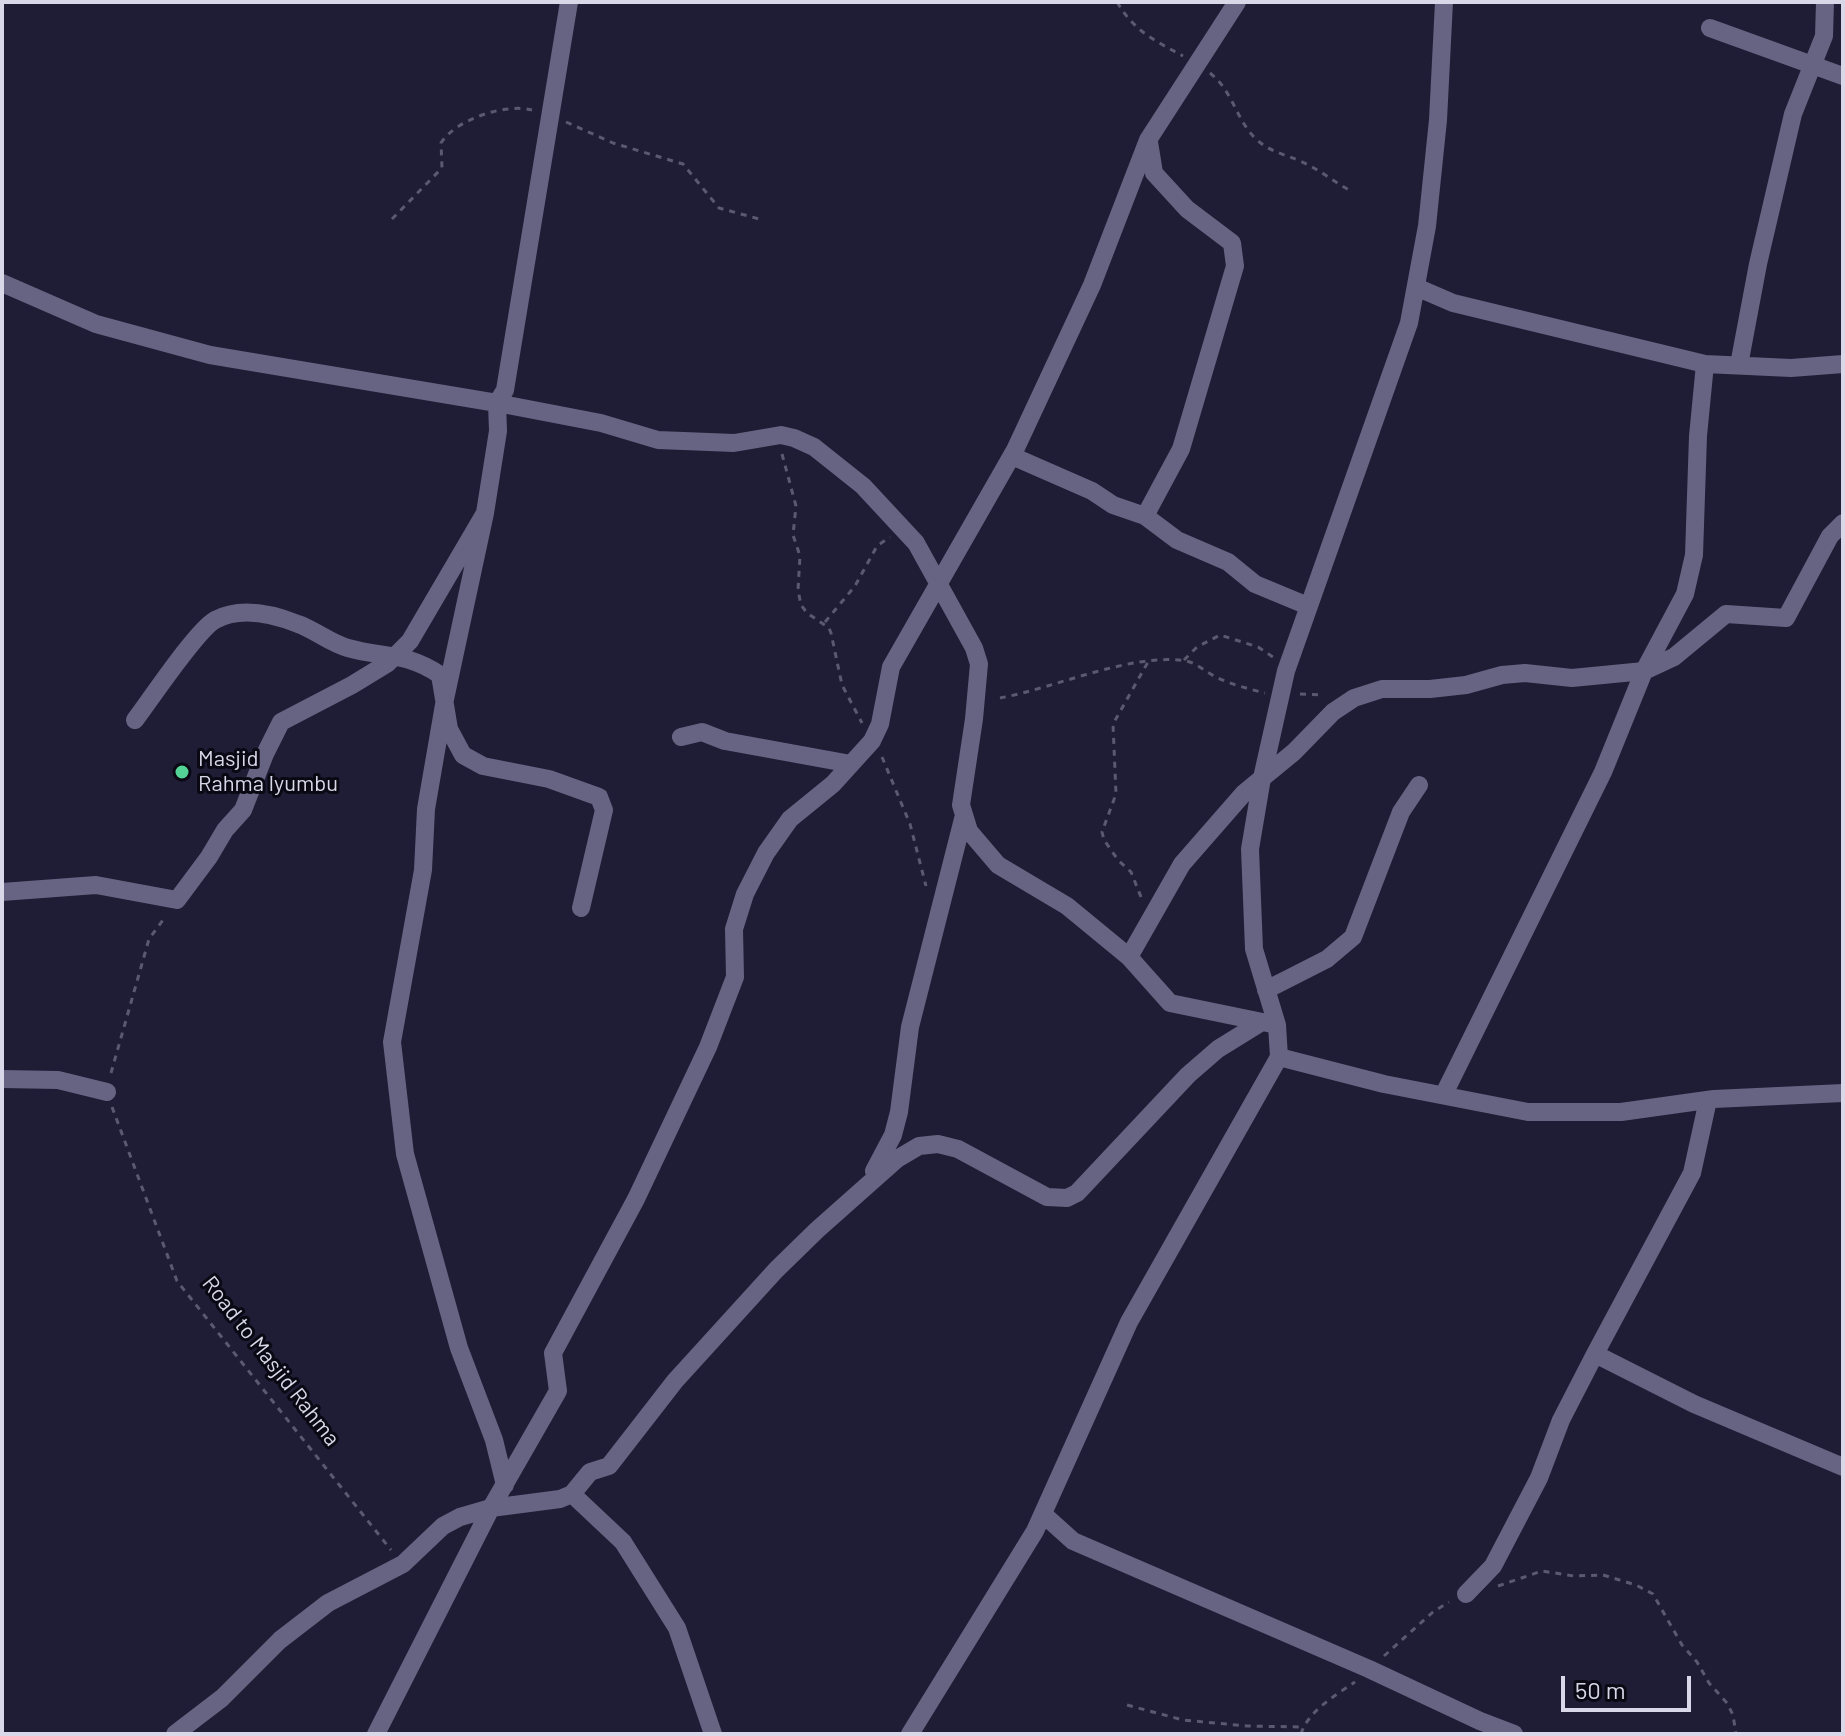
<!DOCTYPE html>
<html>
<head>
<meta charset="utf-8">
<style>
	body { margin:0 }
	#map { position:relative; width:1845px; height:1736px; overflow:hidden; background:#1f1c35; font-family:Barlow,sans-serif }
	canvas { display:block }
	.frame { position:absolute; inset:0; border:4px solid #d9d8e9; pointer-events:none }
	.scale { position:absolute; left:1561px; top:1676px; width:130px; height:36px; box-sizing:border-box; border:4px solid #d9d8e9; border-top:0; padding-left:10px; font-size:24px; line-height:28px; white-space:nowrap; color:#d9d8e9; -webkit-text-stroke:6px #090813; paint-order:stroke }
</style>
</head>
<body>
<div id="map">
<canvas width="1845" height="1736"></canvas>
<div class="frame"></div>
<div class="scale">50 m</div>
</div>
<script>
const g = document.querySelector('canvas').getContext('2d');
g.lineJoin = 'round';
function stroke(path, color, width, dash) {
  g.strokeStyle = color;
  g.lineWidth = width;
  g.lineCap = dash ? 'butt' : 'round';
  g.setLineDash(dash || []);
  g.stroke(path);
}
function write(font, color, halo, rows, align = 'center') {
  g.font = font + ' Barlow,sans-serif';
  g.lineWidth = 6;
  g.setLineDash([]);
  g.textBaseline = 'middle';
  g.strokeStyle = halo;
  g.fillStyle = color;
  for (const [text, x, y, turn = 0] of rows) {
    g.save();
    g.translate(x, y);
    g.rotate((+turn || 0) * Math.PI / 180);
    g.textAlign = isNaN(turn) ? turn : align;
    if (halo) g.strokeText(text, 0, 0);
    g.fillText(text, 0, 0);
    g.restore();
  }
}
stroke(new Path2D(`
	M 1117,2 C 1135,32 1154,40 1183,56
	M 1210,73 C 1233,91 1236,120 1256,139 C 1270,152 1284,154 1300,161 C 1317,168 1333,181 1349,190
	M 566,122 L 613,143 L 683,164 L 719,208 L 763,220
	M 392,219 L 442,168 L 441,143 C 456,119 506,103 532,110
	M 782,454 L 796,506 L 793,535 L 800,556 L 798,590 L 801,605 L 807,613 L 829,628 L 831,633 L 842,685 L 862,723
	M 825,622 L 855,586 L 877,546 L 890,537
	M 1184,660 L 1197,647 L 1220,635 L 1258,647 L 1273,657
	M 1300,694 L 1324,695
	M 1000,698 C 1055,688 1133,652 1186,661 C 1197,663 1207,673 1218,678 C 1233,685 1249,689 1265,693
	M 882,757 L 910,824 L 926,886
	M 1141,897 L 1131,872 L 1118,860 L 1104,840 L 1102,832 L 1116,794 L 1113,724 L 1148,662
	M 111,1073 L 149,939 L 166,916
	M 112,1107 L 177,1281 L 391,1550
	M 1498,1586 L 1542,1571 L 1574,1576 L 1603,1575 L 1636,1585 L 1653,1594 L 1682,1645 L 1697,1662 L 1709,1683 L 1727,1703 L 1733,1715 L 1736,1734
	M 1384,1656 L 1433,1612 L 1449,1602
	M 1127,1705 L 1183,1720 L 1247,1726 L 1303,1727
	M 1301,1734 C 1308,1711 1336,1695 1355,1682`), '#5b596f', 3, [6, 6]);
stroke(new Path2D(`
	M 1710,28 L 1843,76
	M 2,283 L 96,324 L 210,355 L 497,403 L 601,423 L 658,440 L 734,443 L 781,435 L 794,438 L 814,447 L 863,486 L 916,543 L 974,648 L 979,664 L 974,719 L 961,805 L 969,831 L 998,865 L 1067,906 L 1129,957 L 1170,1003 L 1277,1025 L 1279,1057 L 1384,1084 L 1528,1112 L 1621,1112 L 1714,1099 L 1843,1093
	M 1416,287 L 1453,303 L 1705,364 L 1791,368 L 1843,364
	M 1739,365 L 1758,264 L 1793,114 L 1824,36 L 1825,2
	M 497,403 L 505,390 L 569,2
	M 1012,456 L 1092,491 L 1113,505 L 1145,516 L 1177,540 L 1228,562 L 1255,584 L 1308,606
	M 485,513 L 445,699 L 426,809 L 423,870 L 392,1042 L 405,1154 L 459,1348 L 494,1440 L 505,1485
	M 1145,516 L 1181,449 L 1235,266 L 1232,243 L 1187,209 L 1154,173 L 1149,142
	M 135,720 C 151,699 196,631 215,620 C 241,606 273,614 298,624 C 315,630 330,643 348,648 C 383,658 407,652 440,675 L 449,729 L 463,755 L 483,766 L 549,779 L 599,797 L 604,810 L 581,908
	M 681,737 L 702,732 L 725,741 L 851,764
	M 2,892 L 96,885 L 177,900 L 209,857 L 225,830 L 243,810 L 265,754 L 281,722 L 352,685 L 388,663 L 410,641 L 485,513 L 498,431 L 497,403
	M 1129,957 L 1182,864 L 1244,793 L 1294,752 L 1333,712 L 1354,698 L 1382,689 L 1430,689 L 1466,685 L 1502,675 L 1525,673 L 1572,678 L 1644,671 L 1674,657 L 1726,614 L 1786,618 L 1830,536 L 1843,523
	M 1266,990 L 1327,959 L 1353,937 L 1401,812 L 1419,785
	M 1277,1025 L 1254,949 L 1250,849 L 1262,778 L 1286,671 L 1409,323 L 1427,226 L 1438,120 L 1444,2
	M 2,1079 L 58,1080 L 107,1092
	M 1444,1094 L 1603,772 L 1644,671 L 1685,594 L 1694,555 L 1698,436 L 1705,364
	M 874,1171 L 893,1135 L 899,1112 L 910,1027 L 963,819
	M 1595,1354 L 1694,1404 L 1843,1467
	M 572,1494 L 623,1542 L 677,1628 L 713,1734
	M 1043,1514 L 1073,1541 L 1369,1669 L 1480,1721 L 1514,1734
	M 1466,1594 L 1493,1566 L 1539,1478 L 1561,1420 L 1595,1354 L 1692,1173 L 1708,1100
	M 175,1734 L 222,1698 L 280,1640 L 328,1603 L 403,1564 L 443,1526 L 460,1517 L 491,1508 L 560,1499 L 572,1494 L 590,1472 L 609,1466 L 675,1381 L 776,1270 L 817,1230 L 897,1159 L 919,1146 L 938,1144 L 958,1149 L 1047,1197 L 1067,1198 L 1077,1193 L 1188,1075 L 1218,1049 L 1260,1023
	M 376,1734 L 491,1508 L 558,1391 L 553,1353 L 636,1199 L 708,1047 L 735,977 L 734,929 L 745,894 L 766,853 L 790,819 L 833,784 L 872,741 L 880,724 L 891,667 L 1015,450 L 1092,285 L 1148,140 L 1237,2
	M 910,1734 L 1035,1531 L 1129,1322 L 1279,1057`), '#666482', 18);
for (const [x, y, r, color] of [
	[182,772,8,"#53d396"]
]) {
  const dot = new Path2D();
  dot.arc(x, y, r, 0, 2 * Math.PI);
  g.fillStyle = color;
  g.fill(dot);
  stroke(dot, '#090813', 3);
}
write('22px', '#d9d8e9', '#090813', [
	["Masjid",198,759],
	["Rahma Iyumbu",198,784]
], 'left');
write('22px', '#d9d8e9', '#090813', [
	["Road to Masjid Rahma",271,1361,52]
]);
</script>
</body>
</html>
